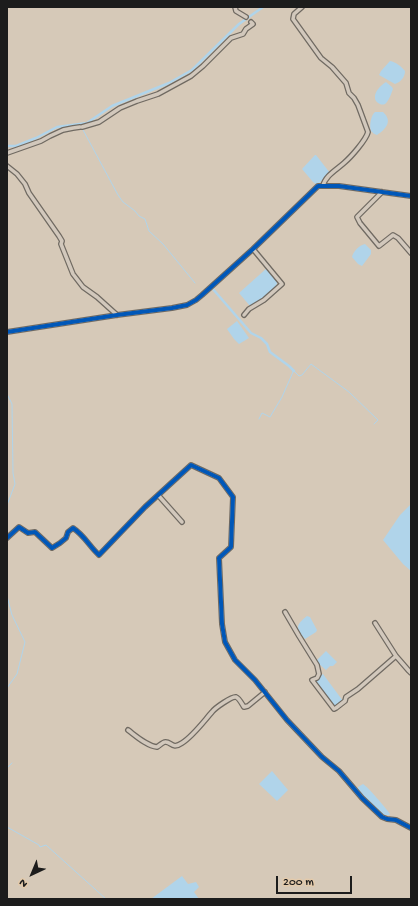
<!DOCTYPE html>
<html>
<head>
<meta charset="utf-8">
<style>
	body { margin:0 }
	#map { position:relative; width:418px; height:906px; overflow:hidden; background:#d6c9b8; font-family:"Gochi Hand",sans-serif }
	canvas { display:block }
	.frame { position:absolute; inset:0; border:8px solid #1c1c1c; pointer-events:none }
	.north { position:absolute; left:12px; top:854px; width:40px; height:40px; -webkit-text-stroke:3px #e3caab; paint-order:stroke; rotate:224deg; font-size:11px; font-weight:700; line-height:16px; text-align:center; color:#1c1c1c }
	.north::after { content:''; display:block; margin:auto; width:14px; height:18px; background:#1c1c1c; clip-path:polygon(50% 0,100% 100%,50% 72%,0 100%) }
	.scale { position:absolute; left:276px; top:876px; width:76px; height:18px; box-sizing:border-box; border:2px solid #1c1c1c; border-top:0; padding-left:5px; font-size:12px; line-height:14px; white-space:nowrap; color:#1c1c1c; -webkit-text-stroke:3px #e3caab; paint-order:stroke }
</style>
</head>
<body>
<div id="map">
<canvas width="418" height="906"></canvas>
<div class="frame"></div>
<div class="north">N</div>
<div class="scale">200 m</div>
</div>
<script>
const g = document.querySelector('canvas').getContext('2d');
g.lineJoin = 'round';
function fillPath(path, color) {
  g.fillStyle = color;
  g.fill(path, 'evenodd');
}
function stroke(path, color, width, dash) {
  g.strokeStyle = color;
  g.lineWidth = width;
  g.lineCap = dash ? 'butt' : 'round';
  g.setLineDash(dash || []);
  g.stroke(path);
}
fillPath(new Path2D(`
	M 390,61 C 396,62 402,67 405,71 C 405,77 401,82 395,84 L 379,75 L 381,71 Z
	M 386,82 L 392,87 L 393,89 C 391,94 389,101 385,104 C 381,106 375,102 375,98 C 374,92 381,85 386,82 Z
	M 375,112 L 383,112 C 393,121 386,129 377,135 C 374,134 373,133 371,131 C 369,126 371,115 375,112 Z
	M 315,155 L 316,155 L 330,173 L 317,185 L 313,182 L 302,169 Z
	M 365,244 L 371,250 L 371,254 L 362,266 L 358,264 L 352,257 C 353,252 359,245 365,244 Z
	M 267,268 L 278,281 C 276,290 258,304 250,306 L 239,293 Z
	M 237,321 L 249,338 L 239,344 L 234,339 L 227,329 Z
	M 411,504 L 411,571 L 403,564 L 383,540 L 400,515 Z
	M 307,616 L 310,617 L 317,630 L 316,632 L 305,639 C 295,628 296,625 307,616 Z
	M 326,651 L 337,662 L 333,666 L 330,666 L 326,670 L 319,664 L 317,660 Z
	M 323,674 L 343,701 L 334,707 L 314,680 Z
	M 272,771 L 288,790 L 277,801 L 259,784 Z
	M 363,784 C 368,787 386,808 390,814 L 389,815 L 383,815 L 375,809 L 358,791 L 357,789 L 358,787 Z
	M 182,876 L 188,884 L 196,882 L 199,887 L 194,892 L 199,899 L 151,899 Z`), '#b0d4ea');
stroke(new Path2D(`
	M 82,128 L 118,195 L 123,202 L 135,211 L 139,216 L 145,219 L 149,231 L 163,244 L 195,283
	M 294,371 L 299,376 L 302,375 L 311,364 L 349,392 L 378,420 L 374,424
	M 7,394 L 12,404 L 13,473 L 15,484 L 7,505
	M 259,419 L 262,413 L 270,417 L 282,397 L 293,372 L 292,369
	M 7,596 L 12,615 L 25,642 L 17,674 L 7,688
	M 7,768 L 12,763
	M 7,827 L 39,845 L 40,847 L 46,845 L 106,899`), '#b0d4ea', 1);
stroke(new Path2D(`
	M 7,146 L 16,146 L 36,138 L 57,127 L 87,123 L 112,106 L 169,83 L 192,70 L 239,24 L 263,7
	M 212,288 L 251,333 L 261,338 L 267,344 L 270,352 L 289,366 L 294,371`), '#b0d4ea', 2.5);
const minor = new Path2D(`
	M 235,7 L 236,11 L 246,17
	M 302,7 L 294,14 L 293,19 L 321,58 L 332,67 L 346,83 L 349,93 L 354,98 L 358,105 L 368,132 C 366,140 351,157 344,163 C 336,170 325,176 323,186
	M 82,127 L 99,122 L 120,108 L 137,101 L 158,94 L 191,76 L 203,66 L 231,38 L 243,34 L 246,29 L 253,24 L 251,22
	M 7,153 L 41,141 L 50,136 L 63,130 L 73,128 L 80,127
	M 7,166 L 17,174 L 25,184 L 29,193 L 59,236 L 62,241 L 61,244 L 73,274 L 83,287 L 97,297 L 117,315
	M 382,192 L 357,217 L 360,223 L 379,246 L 393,235 L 398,238 L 411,253
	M 244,315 L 249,309 L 264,300 L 282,284 L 253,249
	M 7,332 L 117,315 L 172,308 L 187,305 L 196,300 L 202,295 L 253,249 L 318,186 L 339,186 L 411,196
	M 158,495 L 182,522
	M 7,538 L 19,527 L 28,533 L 35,532 L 52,548 L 60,543 L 66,538 L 68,532 L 73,528 C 85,536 89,546 99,555 L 145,507 L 191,465 L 219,478 L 233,497 L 231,547 L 219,558 L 222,624 L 225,642 L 235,660 L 255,680 L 287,720 L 322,757 L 339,771 L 362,798 L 382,817 L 387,819 L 396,820 L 411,828
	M 285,612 L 299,636 L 317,665 L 319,674 L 317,678 L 312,680 L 334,709 L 336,708 L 345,701 L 346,697 L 358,689 L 396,656 L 409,671 L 411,673
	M 375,623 L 396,656
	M 128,730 C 136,736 147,746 157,747 C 159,746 163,742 165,742 C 171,741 172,750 182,743 C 193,736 204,721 212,712 C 215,708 232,696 236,697 C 239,698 242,704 244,707 L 248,706 L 265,692`);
stroke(minor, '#706a62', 6);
stroke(minor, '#d2c8bc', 3.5);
stroke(new Path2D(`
	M 7,332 L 117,315 L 172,308 L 187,305 L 196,300 L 202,295 L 253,249 L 318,186 L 339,186 L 411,196
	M 7,538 L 19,527 L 28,533 L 35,532 L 52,548 L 60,543 L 66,538 L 68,532 L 73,528 C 85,536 89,546 99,555 L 145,507 L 191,465 L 219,478 L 233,497 L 231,547 L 219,558 L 222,624 L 225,642 L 235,660 L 255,680 L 287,720 L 322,757 L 339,771 L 362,798 L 382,817 L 387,819 L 396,820 L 411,828`), '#0057b8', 4);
</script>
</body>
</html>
